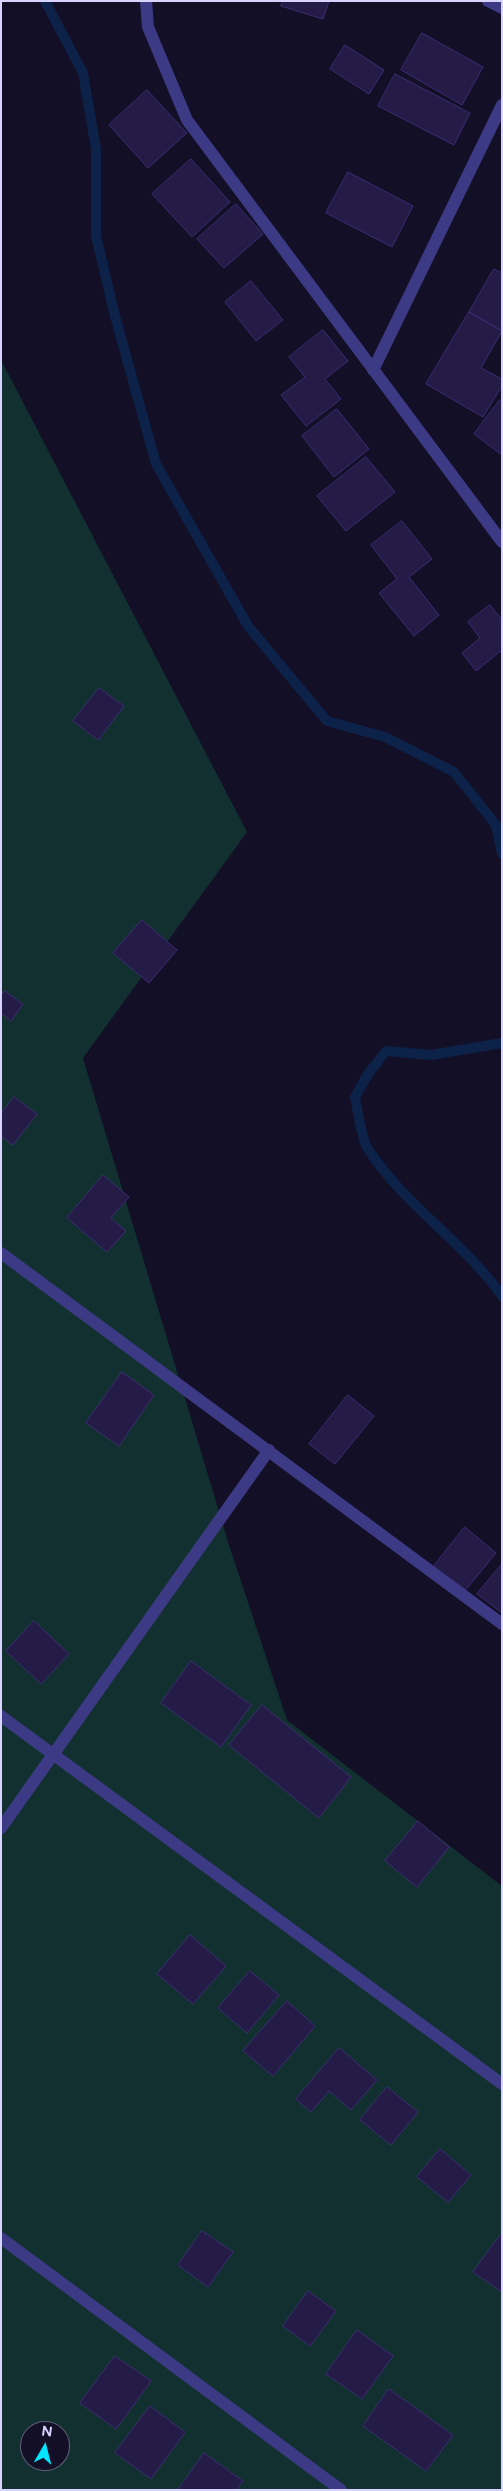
<!DOCTYPE html>
<html>
<head>
<meta charset="utf-8">
<style>
	body { margin:0 }
	#map { position:relative; width:503px; height:2491px; overflow:hidden; background:#130f26; font-family:Figtree,sans-serif }
	canvas { display:block }
	.frame { position:absolute; inset:0; border:2px solid #d9d4ff; pointer-events:none }
	.north { position:absolute; left:20px; top:2421px; width:50px; height:50px; box-sizing:border-box; background:#130f26; border:1px solid #625e7d; border-radius:50%; rotate:8deg; font-size:14px; font-weight:700; line-height:20px; text-align:center; color:#d9d4ff }
	.north::after { content:''; display:block; margin:auto; width:18px; height:22px; background:#00e5ff; clip-path:polygon(50% 0,100% 100%,50% 72%,0 100%) }
</style>
</head>
<body>
<div id="map">
<canvas width="503" height="2491"></canvas>
<div class="frame"></div>
<div class="north">N</div>
</div>
<script>
const g = document.querySelector('canvas').getContext('2d');
g.lineJoin = 'round';
function fillPath(path, color) {
  g.fillStyle = color;
  g.fill(path, 'evenodd');
}
function stroke(path, color, width, dash) {
  g.strokeStyle = color;
  g.lineWidth = width;
  g.lineCap = dash ? 'butt' : 'round';
  g.setLineDash(dash || []);
  g.stroke(path);
}
fillPath(new Path2D(`
	M 1,360 L 247,832 L 83,1058 L 229,1545 L 287,1720 L 502,1886 L 502,2490 L 1,2490 ZM 30,2431 L 60,2431 L 60,2461 L 30,2461 Z`), '#12302f');
stroke(new Path2D(`
	M 45,1 L 83,73 L 96,149 L 96,236 L 115,316 L 156,464 L 248,626 L 327,721 L 385,737 L 454,772 L 496,825 L 502,854
	M 502,1043 L 431,1055 L 386,1051 L 368,1074 L 355,1097 C 358,1111 361,1138 368,1149 C 404,1205 464,1242 502,1296`), '#0c2248', 10);
const building = new Path2D(`
	M 283,1 L 329,1 L 323,19 L 281,6 Z
	M 422,33 L 483,67 L 462,105 L 401,70 Z
	M 345,45 L 384,70 L 369,94 L 330,69 Z
	M 395,74 L 470,113 L 454,145 L 378,106 Z
	M 147,90 L 187,133 L 148,168 L 109,125 Z
	M 191,159 L 230,202 L 192,237 L 152,194 Z
	M 348,172 L 413,206 L 392,247 L 326,213 Z
	M 236,204 L 263,234 L 224,268 L 197,239 Z
	M 494,269 L 502,273 L 502,331 L 469,312 Z
	M 251,281 L 283,320 L 256,341 L 225,302 Z
	M 469,312 L 502,331 L 481,368 L 502,379 L 502,386 L 483,417 L 426,384 Z
	M 323,330 L 348,361 L 325,379 L 341,399 L 306,426 L 281,395 L 305,377 L 289,357 Z
	M 500,400 L 502,401 L 502,455 L 474,434 Z
	M 337,409 L 369,449 L 334,477 L 302,436 Z
	M 366,457 L 395,492 L 346,531 L 317,496 Z
	M 402,521 L 432,559 L 409,577 L 439,615 L 414,636 L 379,593 L 397,579 L 371,545 Z
	M 490,605 L 502,620 L 502,650 L 476,671 L 462,653 L 480,638 L 468,622 Z
	M 99,688 L 124,706 L 98,740 L 73,721 Z
	M 142,920 L 177,950 L 149,983 L 113,953 Z
	M 5,991 L 23,1004 L 11,1021 L 1,1013 L 1,996 Z
	M 14,1097 L 37,1114 L 13,1145 L 1,1136 L 1,1114 Z
	M 103,1175 L 129,1197 L 111,1218 L 126,1231 L 107,1252 L 67,1218 Z
	M 122,1372 L 154,1395 L 119,1446 L 86,1423 Z
	M 348,1395 L 374,1416 L 335,1464 L 309,1444 Z
	M 465,1527 L 496,1553 L 464,1592 L 433,1567 Z
	M 502,1564 L 502,1613 L 477,1594 Z
	M 34,1621 L 69,1654 L 41,1684 L 6,1651 Z
	M 191,1661 L 251,1705 L 221,1747 L 161,1703 Z
	M 262,1705 L 351,1777 L 319,1818 L 229,1745 Z
	M 418,1821 L 449,1847 L 417,1887 L 385,1861 Z
	M 190,1935 L 226,1966 L 193,2004 L 157,1974 Z
	M 250,1971 L 279,1995 L 247,2033 L 218,2008 Z
	M 287,2001 L 315,2026 L 273,2076 L 243,2051 Z
	M 339,2048 L 377,2080 L 351,2110 L 329,2091 L 311,2112 L 296,2099 Z
	M 387,2087 L 418,2112 L 391,2145 L 360,2120 Z
	M 440,2149 L 471,2175 L 448,2202 L 417,2177 Z
	M 202,2231 L 233,2252 L 208,2287 L 178,2265 Z
	M 502,2233 L 502,2292 L 473,2272 Z
	M 308,2291 L 336,2311 L 310,2346 L 283,2326 Z
	M 357,2330 L 393,2356 L 362,2399 L 326,2374 Z
	M 115,2356 L 151,2381 L 116,2429 L 80,2403 Z
	M 389,2389 L 453,2435 L 426,2471 L 363,2426 Z
	M 150,2406 L 185,2432 L 151,2479 L 115,2453 Z
	M 204,2453 L 243,2481 L 236,2490 L 178,2490 Z`);
fillPath(building, '#241b47');
stroke(building, '#3b2d73', 1);
stroke(new Path2D(`
	M 146,1 L 148,27 L 187,120 L 502,542
	M 488,1 L 502,8
	M 373,370 L 502,105
	M 1,1253 L 502,1624
	M 1,1716 L 502,2084
	M 1,1828 L 269,1450
	M 1,2238 L 341,2490`), '#3d3a85', 12);
</script>
</body>
</html>
